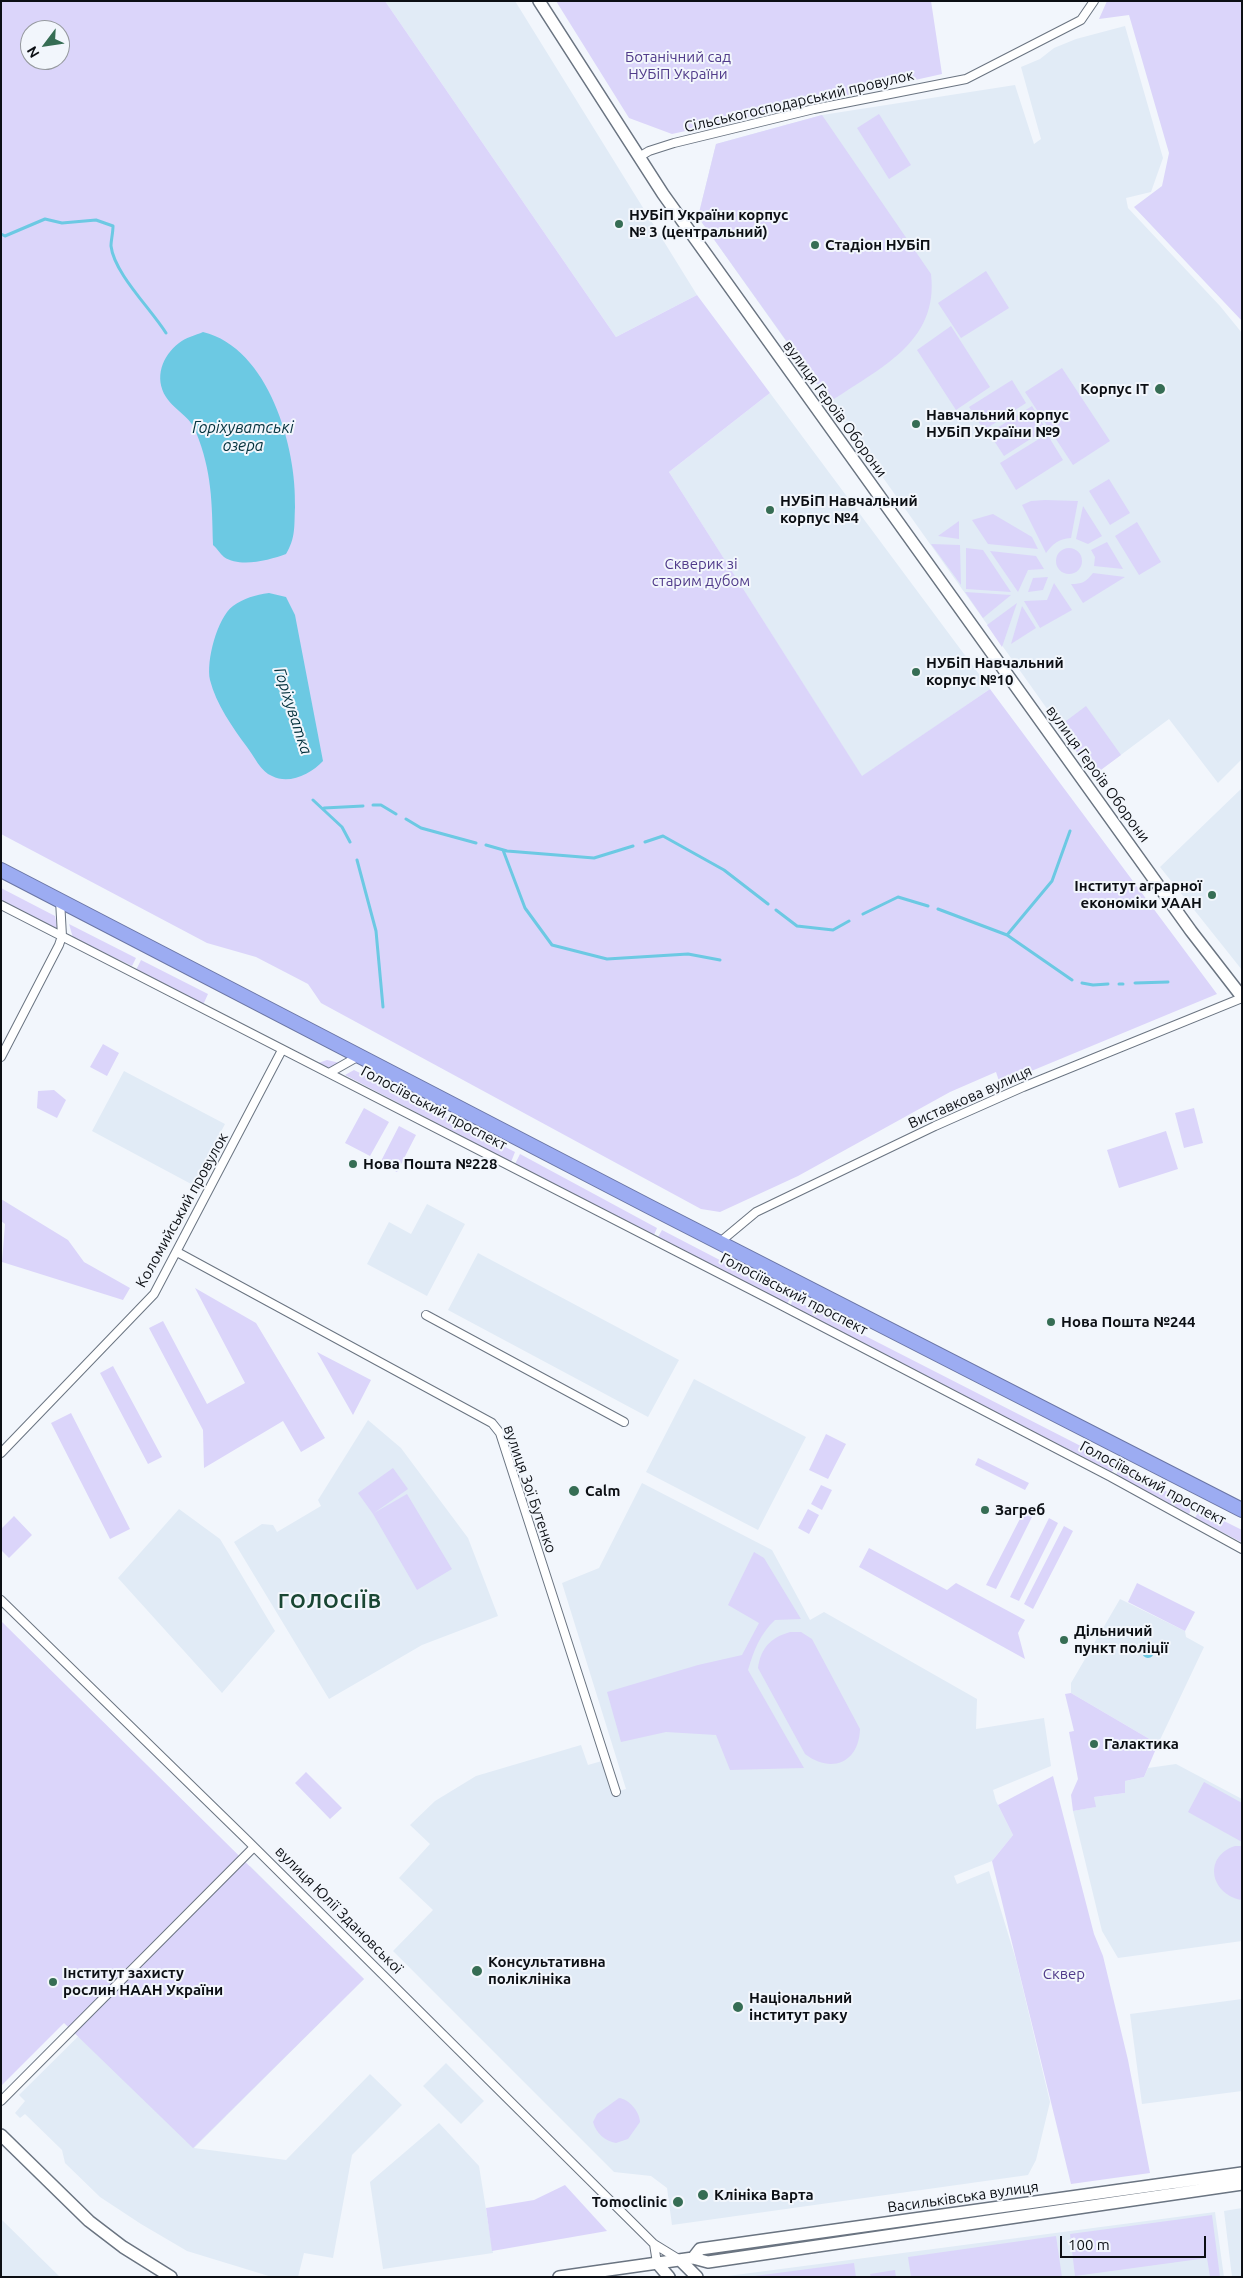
<!DOCTYPE html>
<html>
<head>
<meta charset="utf-8">
<style>
	body { margin:0 }
	#map { position:relative; width:1243px; height:2278px; overflow:hidden; background:#f2f6fc; font-family:Ubuntu,sans-serif }
	canvas { display:block }
	.frame { position:absolute; inset:0; border:2px solid #0c0f14; pointer-events:none }
	.north { position:absolute; left:20px; top:20px; width:50px; height:50px; box-sizing:border-box; background:#f2f6fc; border:1px solid #969a9f; border-radius:50%; rotate:239deg; font-size:14px; font-weight:700; line-height:20px; text-align:center; color:#0c0f14 }
	.north::after { content:''; display:block; margin:auto; width:18px; height:22px; background:#366d54; clip-path:polygon(50% 0,100% 100%,50% 72%,0 100%) }
	.scale { position:absolute; left:1060px; top:2236px; width:146px; height:22px; box-sizing:border-box; border:2px solid #0c0f14; border-top:0; padding-left:6px; font-size:15px; line-height:18px; white-space:nowrap; color:#0c0f14; -webkit-text-stroke:4px #f2f6fc; paint-order:stroke }
</style>
</head>
<body>
<div id="map">
<canvas width="1243" height="2278"></canvas>
<div class="frame"></div>
<div class="north">N</div>
<div class="scale">100 m</div>
</div>
<script>
const g = document.querySelector('canvas').getContext('2d');
g.lineJoin = 'round';
function fillPath(path, color) {
  g.fillStyle = color;
  g.fill(path, 'evenodd');
}
function stroke(path, color, width, dash) {
  g.strokeStyle = color;
  g.lineWidth = width;
  g.lineCap = dash ? 'butt' : 'round';
  g.setLineDash(dash || []);
  g.stroke(path);
}
function write(font, color, halo, rows, align = 'center') {
  g.font = font + ' Ubuntu,sans-serif';
  g.lineWidth = 4;
  g.setLineDash([]);
  g.textBaseline = 'middle';
  g.strokeStyle = halo;
  g.fillStyle = color;
  for (const [text, x, y, turn = 0] of rows) {
    g.save();
    g.translate(x, y);
    g.rotate((+turn || 0) * Math.PI / 180);
    g.textAlign = isNaN(turn) ? turn : align;
    if (halo) g.strokeText(text, 0, 0);
    g.fillText(text, 0, 0);
    g.restore();
  }
}
fillPath(new Path2D(`
	M 385,1 L 515,1 L 697,295 L 616,337 Z
	M 1125,26 L 1163,158 L 1151,192 L 1126,198 L 1128,208 L 1220,306 L 1242,333 L 1242,759 L 1218,783 L 1169,719 L 1094,775 L 698,217 L 716,144 L 822,115 L 1015,85 L 1034,144 L 1041,139 L 1021,67 L 1040,59 L 1054,48 L 1076,39 Z
	M 770,393 L 990,689 L 862,777 L 669,472 Z
	M 1242,788 L 1242,970 L 1160,867 Z
	M 124,1071 L 225,1124 L 193,1185 L 92,1131 Z
	M 427,1204 L 465,1224 L 427,1296 L 367,1264 L 389,1222 L 411,1234 Z
	M 478,1253 L 679,1360 L 648,1417 L 448,1310 Z
	M 694,1379 L 806,1437 L 758,1530 L 646,1472 Z
	M 368,1420 L 401,1448 L 468,1538 L 498,1616 L 422,1645 L 329,1699 L 234,1542 L 262,1524 L 273,1525 L 277,1532 L 321,1506 L 318,1500 Z
	M 642,1483 L 772,1550 L 810,1620 L 824,1612 L 977,1699 L 976,1729 L 1044,1718 L 1051,1766 L 993,1790 L 996,1801 L 1013,1835 L 992,1861 L 954,1876 L 957,1884 L 989,1871 L 1016,1960 L 1050,2102 L 1036,2160 L 1028,2175 L 672,2225 L 667,2188 L 651,2176 L 614,2172 L 393,1951 L 433,1910 L 399,1878 L 430,1844 L 410,1825 L 435,1801 L 476,1776 L 581,1745 L 588,1765 L 602,1761 L 612,1793 L 626,1789 L 562,1583 L 599,1568 Z
	M 179,1509 L 220,1539 L 275,1631 L 222,1693 L 118,1578 Z
	M 1120,1599 L 1185,1631 L 1186,1637 L 1204,1647 L 1158,1744 L 1071,1693 L 1071,1683 Z
	M 1176,1764 L 1242,1799 L 1242,1941 L 1118,1958 L 1102,1931 L 1073,1811 L 1095,1807 L 1094,1797 L 1125,1793 L 1125,1781 L 1144,1777 L 1148,1768 Z
	M 250,1866 L 364,1979 L 194,2148 L 286,2160 L 370,2074 L 402,2105 L 352,2155 L 333,2258 L 304,2253 L 298,2277 L 272,2277 L 187,2251 L 141,2224 L 100,2197 L 65,2163 L 62,2150 L 25,2114 L 20,2118 L 15,2113 L 25,2101 L 19,2095 Z
	M 1242,1999 L 1242,2091 L 1142,2104 L 1130,2014 Z
	M 446,2063 L 484,2101 L 461,2124 L 423,2086 Z
	M 439,2123 L 479,2166 L 493,2253 L 383,2269 L 370,2182 Z
	M 1242,2208 L 1242,2277 L 1232,2277 L 1224,2211 Z
	M 1215,2212 L 1224,2277 L 720,2277 Z
	M 1,2219 L 60,2277 L 1,2277 Z`), '#e1ebf6');
fillPath(new Path2D(`
	M 1,1 L 385,1 L 616,337 L 697,295 L 770,393 L 669,472 L 862,776 L 990,689 L 1217,994 L 1000,1084 L 996,1072 L 950,1092 L 798,1176 L 720,1212 L 701,1209 L 321,1003 L 308,984 L 256,957 L 207,943 L 1,834 ZM 30,30 L 60,30 L 60,60 L 30,60 Z
	M 556,1 L 931,1 L 942,74 L 672,134 L 629,118 Z
	M 1107,1 L 1242,1 L 1242,321 L 1134,207 L 1162,186 L 1169,153 L 1129,15 L 1099,19 Z
	M 879,114 L 911,165 L 889,179 L 857,128 Z
	M 822,115 L 931,274 C 939,343 879,368 830,402 L 698,217 L 716,144 Z
	M 986,271 L 1009,308 L 961,338 L 938,303 Z
	M 951,326 L 990,387 L 956,410 L 917,350 Z
	M 1062,368 L 1110,441 L 1073,465 L 1025,392 Z
	M 1012,380 L 1026,403 L 984,430 L 969,407 Z
	M 1032,406 L 1046,429 L 1004,456 L 989,433 Z
	M 1047,434 L 1063,460 L 1016,490 L 1000,463 Z
	M 1109,479 L 1130,513 L 1110,525 L 1089,491 Z
	M 1045,500 L 1078,501 L 1071,538 C 1058,539 1053,544 1046,553 L 1022,505 L 1031,501 Z
	M 1083,506 L 1102,536 L 1088,544 L 1076,539 Z
	M 993,514 L 1032,537 L 1038,549 L 988,544 L 972,520 Z
	M 959,521 L 959,539 L 938,536 Z
	M 1137,522 L 1161,562 L 1139,575 L 1115,536 Z
	M 1107,542 L 1123,569 L 1094,566 L 1095,557 L 1091,550 Z
	M 931,544 L 960,545 L 961,585 Z
	M1056 561a13 13 0 1 1 26 0a13 13 0 1 1-26 0Z
	M 966,548 L 983,550 L 1011,592 L 966,589 Z
	M 990,551 L 1036,556 L 1044,569 L 1028,570 L 1018,592 Z
	M 1093,573 L 1125,577 L 1083,603 L 1071,584 C 1082,584 1086,582 1093,573 Z
	M 1048,577 L 1043,590 L 1028,592 L 1033,578 Z
	M 1054,583 L 1072,610 L 1040,628 L 1024,601 L 1047,600 Z
	M 965,592 L 1011,595 L 983,618 Z
	M 1017,603 L 1002,647 L 987,625 Z
	M 1022,606 L 1036,628 L 1011,644 Z
	M 1086,706 L 1121,755 L 1094,775 L 1058,727 Z
	M 1,888 L 55,916 L 58,930 L 1,900 Z
	M 69,924 L 136,958 L 132,966 L 73,938 Z
	M 141,960 L 208,994 L 203,1005 L 136,970 Z
	M 103,1044 L 119,1053 L 107,1076 L 90,1067 Z
	M 327,1060 L 340,1063 L 330,1069 L 318,1063 Z
	M 354,1070 L 515,1152 L 511,1162 L 345,1075 Z
	M 54,1090 L 66,1100 L 57,1118 L 37,1108 L 38,1091 Z
	M 364,1108 L 389,1122 L 370,1156 L 345,1143 Z
	M 1194,1108 L 1203,1143 L 1184,1148 L 1175,1113 Z
	M 399,1126 L 416,1135 L 397,1172 L 380,1163 Z
	M 1166,1131 L 1178,1169 L 1119,1188 L 1107,1150 Z
	M 520,1154 L 657,1228 L 654,1235 L 515,1164 Z
	M 1,1199 L 68,1240 L 84,1262 L 130,1288 L 123,1300 L 2,1262 L 5,1224 L 1,1221 Z
	M 662,1230 L 791,1297 L 787,1304 L 658,1237 Z
	M 195,1288 L 256,1323 L 325,1438 L 301,1452 L 283,1421 L 204,1468 L 203,1430 L 149,1328 L 163,1321 L 207,1404 L 245,1383 Z
	M 793,1299 L 1116,1464 L 1112,1472 L 790,1307 Z
	M 317,1352 L 371,1380 L 353,1415 Z
	M 113,1366 L 162,1457 L 148,1464 L 100,1373 Z
	M 71,1413 L 130,1529 L 110,1539 L 51,1423 Z
	M 826,1434 L 846,1444 L 828,1479 L 809,1470 Z
	M 978,1458 L 1029,1483 L 1025,1490 L 975,1465 Z
	M 1120,1466 L 1193,1506 L 1189,1514 L 1116,1475 Z
	M 393,1468 L 408,1489 L 374,1513 L 407,1494 L 452,1569 L 417,1590 L 373,1514 L 358,1493 Z
	M 821,1485 L 832,1490 L 822,1510 L 811,1504 Z
	M 1026,1507 L 1035,1511 L 996,1589 L 986,1585 Z
	M 808,1509 L 819,1515 L 809,1534 L 798,1528 Z
	M 1200,1509 L 1242,1530 L 1241,1542 L 1195,1518 Z
	M 14,1516 L 32,1535 L 9,1558 L 1,1550 L 1,1529 Z
	M 1049,1518 L 1058,1523 L 1019,1601 L 1010,1597 Z
	M 1064,1526 L 1073,1531 L 1033,1609 L 1024,1604 Z
	M 869,1548 L 947,1590 L 956,1583 L 1025,1620 L 1018,1633 L 1025,1659 L 859,1567 Z
	M 754,1552 L 764,1558 L 801,1619 L 775,1620 C 760,1634 754,1650 748,1670 L 804,1768 L 730,1770 L 716,1735 L 666,1732 L 621,1742 L 607,1692 L 698,1665 L 742,1655 L 759,1623 L 728,1605 Z
	M 1137,1583 L 1195,1612 L 1185,1631 L 1128,1602 Z
	M 1,1621 L 364,1979 L 193,2148 L 64,2023 L 1,2086 Z
	M 790,1632 L 801,1632 L 812,1639 L 860,1729 C 859,1763 831,1774 805,1754 L 758,1668 C 761,1648 770,1638 790,1632 Z
	M 1071,1693 L 1158,1744 L 1144,1777 L 1125,1781 L 1125,1793 L 1094,1797 L 1096,1807 L 1073,1811 L 1071,1795 L 1078,1779 L 1069,1732 L 1074,1731 L 1065,1694 Z
	M 306,1772 L 342,1808 L 330,1819 L 295,1783 Z
	M 1053,1776 L 1094,1934 L 1103,1956 L 1128,2060 L 1150,2173 L 1071,2184 L 992,1861 L 1013,1835 L 998,1805 Z
	M 1204,1782 L 1242,1803 L 1242,1842 L 1188,1812 Z
	M 1235,1846 L 1242,1846 L 1242,1900 C 1211,1895 1202,1857 1235,1846 Z
	M 619,2098 C 629,2099 640,2112 640,2122 L 628,2139 L 616,2143 C 605,2141 596,2133 593,2122 L 597,2114 Z
	M 565,2185 L 607,2231 L 492,2251 L 486,2208 L 534,2200 Z
	M 1212,2215 L 1220,2277 L 1210,2277 L 1207,2258 L 1075,2276 L 1070,2234 Z
	M 1056,2236 L 1062,2277 L 911,2277 L 908,2257 Z
	M 854,2263 L 856,2277 L 747,2277 Z
	M 895,2270 L 896,2277 L 871,2277 L 870,2274 Z`), '#dbd5fa');
fillPath(new Path2D(`
	M 203,332 C 269,348 297,448 295,507 C 294,526 296,537 286,554 C 270,560 240,568 224,557 C 220,554 217,548 213,545 C 212,502 212,472 196,432 C 191,417 174,410 166,397 C 154,378 162,356 179,343 C 185,338 196,335 203,332 Z
	M 269,593 L 286,597 L 295,615 L 323,761 C 311,774 289,785 272,776 C 261,772 254,756 247,747 C 233,728 216,704 210,680 C 206,661 217,618 233,606 C 244,598 255,595 269,593 Z
	M1142 1652a6 6 0 1 1 12 0a6 6 0 1 1-12 0Z`), '#6cc9e3');
stroke(new Path2D(`
	M 1,234 L 5,236 L 45,219 L 62,223 L 96,220 L 113,226 C 113,233 111,240 111,246 C 114,273 151,309 166,333
	M 313,800 L 342,827 L 350,842
	M 373,805 L 381,805 L 396,814
	M 324,808 L 363,806
	M 406,819 L 421,828 L 476,843
	M 645,842 L 663,836 L 724,870 L 768,904
	M 486,845 L 507,851 L 594,858 L 633,846
	M 503,850 L 525,908 L 552,945 L 607,959 L 688,954 L 720,960
	M 357,860 L 376,931 L 383,1007
	M 938,909 L 1007,935 L 1072,980
	M 776,910 L 797,926 L 833,930 L 849,921
	M 863,914 L 898,897 L 928,906
	M 1007,935 L 1052,881 L 1070,831
	M 1082,983 L 1093,985 L 1108,984
	M 1135,983 L 1168,982
	M 1119,984 L 1123,984`), '#6cc9e3', 3);
const street = new Path2D(`
	M 639,157 L 649,151 L 674,143 L 814,109 L 966,79 L 1081,20 L 1094,1
	M 1,905 L 773,1301 L 1111,1477 L 1242,1549
	M 1,1057 L 59,945 L 62,936 L 60,900
	M 329,1073 L 359,1056
	M 720,1242 L 756,1212 L 935,1126 L 1023,1087 L 1242,998
	M 177,1252 L 492,1423 L 500,1433 L 616,1792
	M 426,1315 L 624,1422
	M 1,1453 L 154,1294 L 282,1050
	M 1,1600 L 245,1838 L 654,2244 L 680,2260
	M 1,2101 L 254,1847
	M 654,2244 L 657,2263`);
const secondary = new Path2D(`
	M 539,1 L 663,194 L 1191,931 L 1242,997
	M 1,2135 L 89,2221 L 123,2247 L 171,2277
	M 693,2258 L 700,2249 L 1242,2173
	M 680,2260 L 697,2277
	M 657,2263 L 669,2277
	M 559,2277 L 693,2258 L 708,2262 L 1242,2184`);
const highway = new Path2D(`
	M 1,870 L 652,1208 L 1242,1510`);
stroke(street, '#6a7481', 10);
stroke(secondary, '#6a7481', 14);
stroke(highway, '#6a75a4', 16);
stroke(street, '#fff', 8);
stroke(secondary, '#fff', 11);
stroke(highway, '#9cacf2', 14);
for (const [x, y, r, color] of [
	[619,224,5,"#366d54"],
	[815,245,5,"#366d54"],
	[1160,389,6,"#366d54"],
	[916,424,5,"#366d54"],
	[770,510,5,"#366d54"],
	[916,672,5,"#366d54"],
	[1212,895,5,"#366d54"],
	[353,1164,5,"#366d54"],
	[1051,1322,5,"#366d54"],
	[574,1491,6,"#366d54"],
	[985,1510,5,"#366d54"],
	[1064,1640,5,"#366d54"],
	[1094,1744,5,"#366d54"],
	[477,1971,6,"#366d54"],
	[53,1982,5,"#366d54"],
	[738,2007,6,"#366d54"],
	[703,2195,6,"#366d54"],
	[678,2202,6,"#366d54"]
]) {
  const dot = new Path2D();
  dot.arc(x, y, r, 0, 2 * Math.PI);
  g.fillStyle = color;
  g.fill(dot);
  stroke(dot, '#f2f6fc', 2);
}
write('15px', '#503b8a', '#f2f6fc', [
	["Ботанічний сад",678,57],
	["НУБіП України",678,74],
	["Скверик зі",701,564],
	["старим дубом",701,581],
	["Сквер",1064,1974]
]);
write('15px', '#0c0f14', '#f2f6fc', [
	["Сільськогосподарський провулок",799,101,-13],
	["вулиця Героїв Оборони",835,409,54],
	["вулиця Героїв Оборони",1098,774,54],
	["Виставкова вулиця",970,1097,-24],
	["Голосіївський проспект",434,1108,28],
	["Коломийський провулок",182,1210,-61],
	["Голосіївський проспект",794,1294,27],
	["Голосіївський проспект",1153,1483,28],
	["вулиця Зої Бутенко",530,1489,71],
	["вулиця Юлії Здановської",339,1910,45],
	["Васильківська вулиця",963,2197,-8]
]);
write('bold 15px', '#0c0f14', '#f2f6fc', [
	["НУБіП України корпус",629,215],
	["№ 3 (центральний)",629,232],
	["Стадіон НУБіП",825,245],
	["Корпус ІТ",1149,389,"right"],
	["Навчальний корпус",926,415],
	["НУБіП України №9",926,432],
	["НУБіП Навчальний",780,501],
	["корпус №4",780,518],
	["НУБіП Навчальний",926,663],
	["корпус №10",926,680],
	["Інститут аграрної",1202,886,"right"],
	["економіки УААН",1202,903,"right"],
	["Нова Пошта №228",363,1164],
	["Нова Пошта №244",1061,1322],
	["Calm",585,1491],
	["Загреб",995,1510],
	["Дільничий",1074,1631],
	["пункт поліції",1074,1648],
	["Галактика",1104,1744],
	["Консультативна",488,1962],
	["поліклініка",488,1979],
	["Інститут захисту",63,1973],
	["рослин НААН України",63,1990],
	["Національний",749,1998],
	["інститут раку",749,2015],
	["Клініка Варта",714,2195],
	["Tomoclinic",667,2202,"right"]
], 'left');
write('italic 16px', '#03313c', '#f2f6fc', [
	["Горіхуватські",243,428],
	["озера",243,446],
	["Горіхуватка",293,711,72]
]);
g.letterSpacing = '1px';
write('bold 20px', '#194633', '#f2f6fc', [
	["ГОЛОСІЇВ",330,1601]
]);
g.letterSpacing = '0px';
</script>
</body>
</html>
